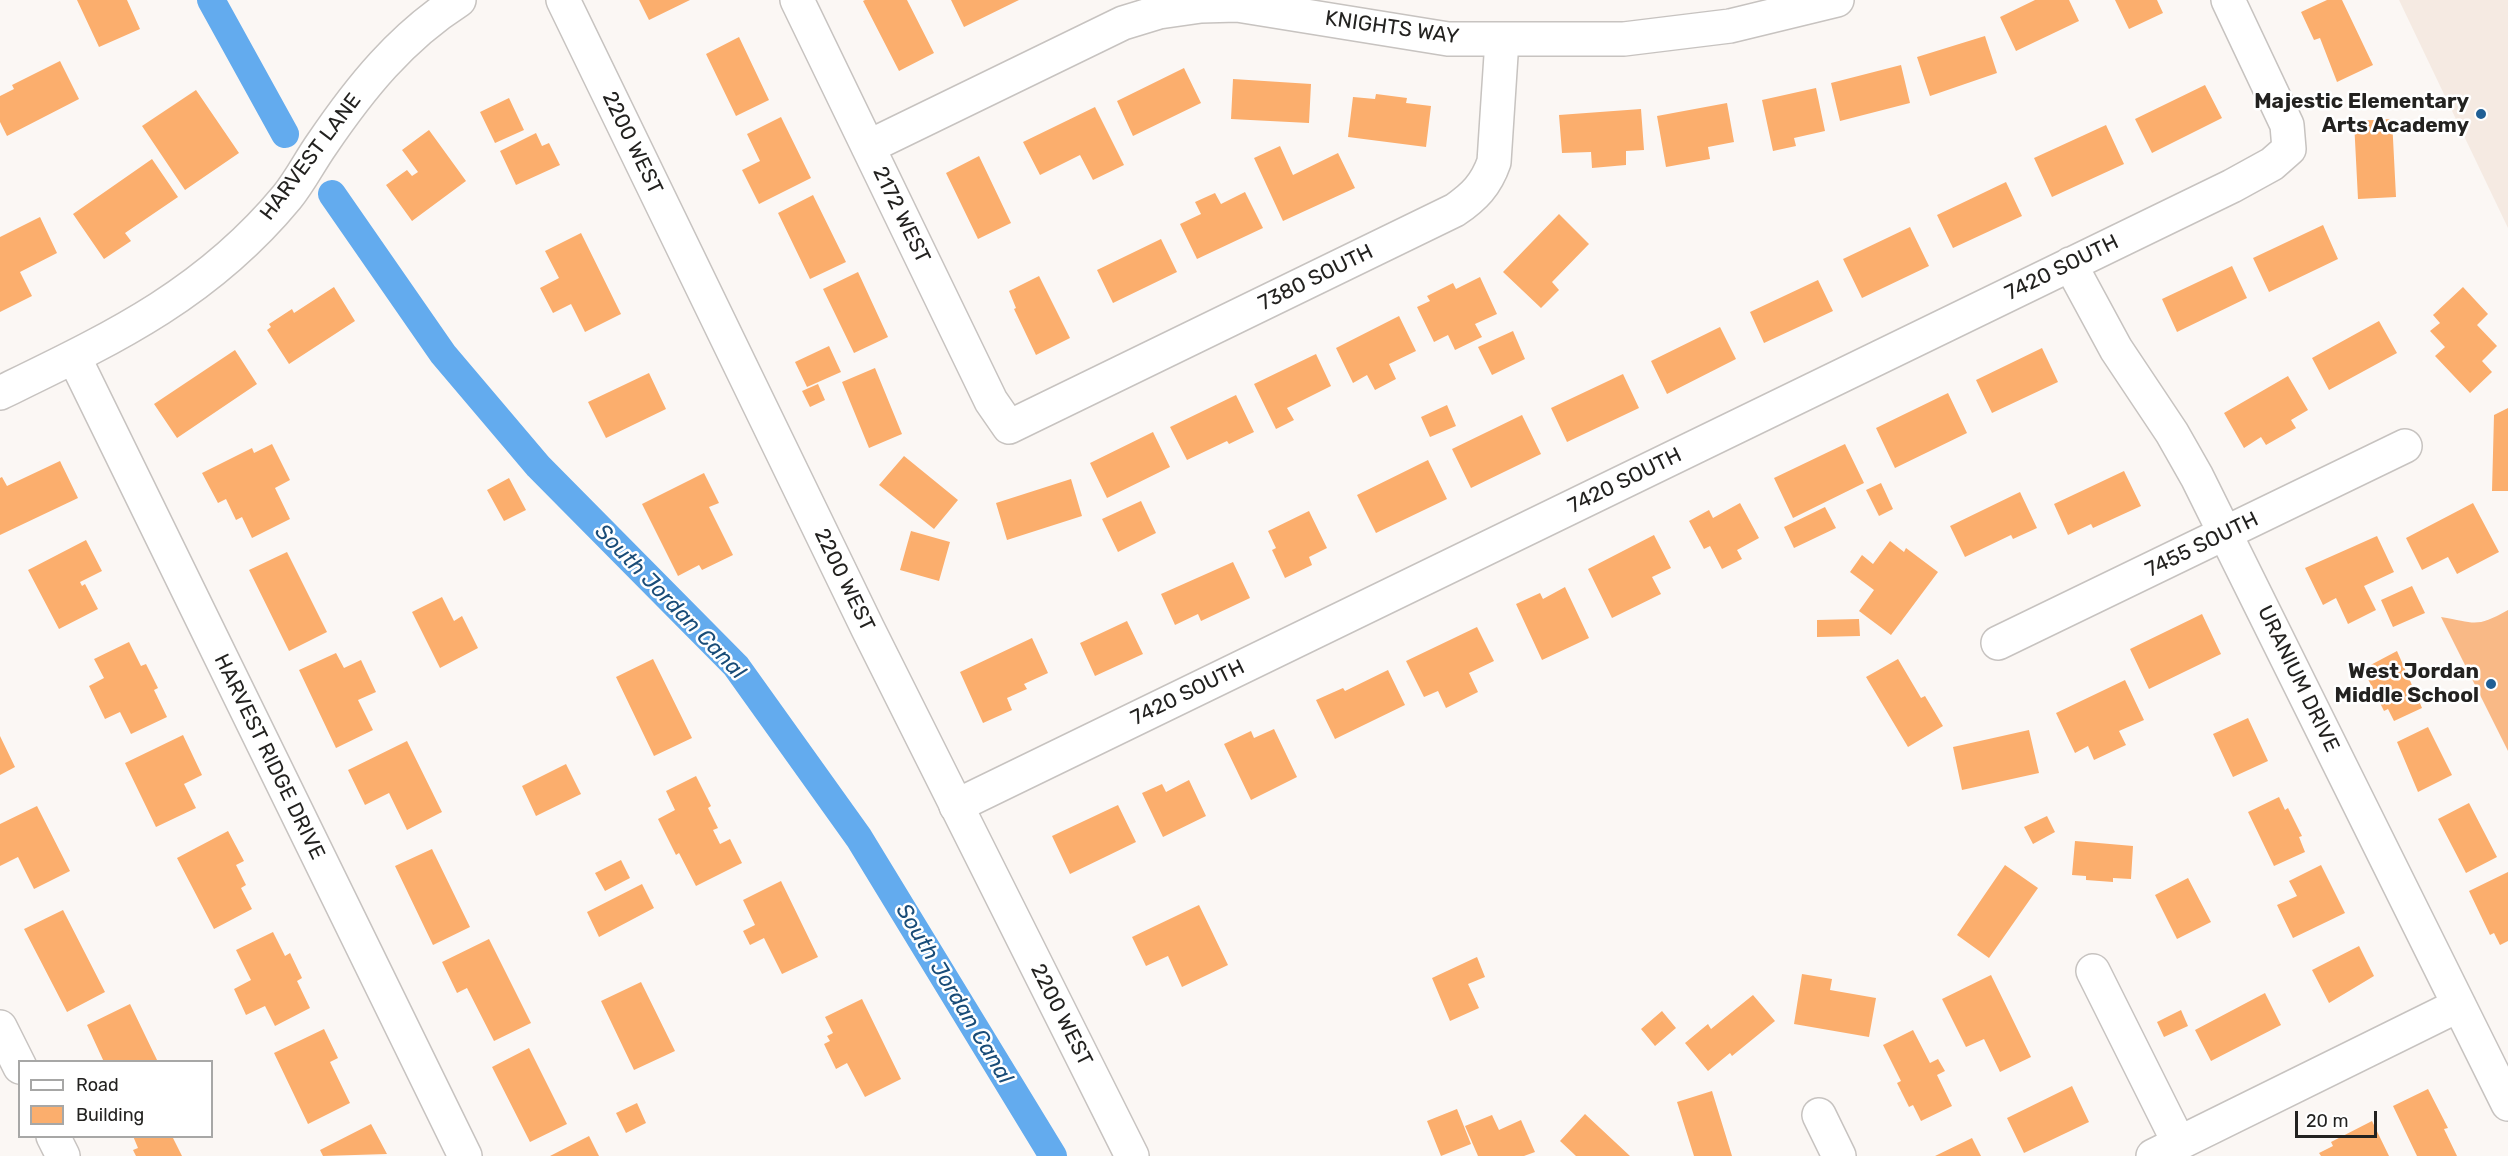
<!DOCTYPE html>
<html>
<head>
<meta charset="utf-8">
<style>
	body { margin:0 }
	#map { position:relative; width:2508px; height:1156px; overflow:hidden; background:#fbf7f4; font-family:Rubik,sans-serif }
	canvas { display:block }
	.legend { position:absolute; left:18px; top:1060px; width:195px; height:78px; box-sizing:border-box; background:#fff; border:2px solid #a7a7a6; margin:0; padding:8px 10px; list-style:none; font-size:18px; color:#232220 }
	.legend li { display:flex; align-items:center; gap:12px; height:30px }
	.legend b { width:30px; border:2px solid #a7a7a6 }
	.scale { position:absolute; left:2295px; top:1111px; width:82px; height:27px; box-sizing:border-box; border:3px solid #232220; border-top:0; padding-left:8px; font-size:18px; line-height:21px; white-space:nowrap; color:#232220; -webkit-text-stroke:4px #fff; paint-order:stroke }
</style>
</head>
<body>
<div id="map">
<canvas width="2508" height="1156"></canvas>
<ul class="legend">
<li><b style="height:8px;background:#fff"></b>Road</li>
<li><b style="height:16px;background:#fbae6d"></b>Building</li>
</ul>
<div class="scale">20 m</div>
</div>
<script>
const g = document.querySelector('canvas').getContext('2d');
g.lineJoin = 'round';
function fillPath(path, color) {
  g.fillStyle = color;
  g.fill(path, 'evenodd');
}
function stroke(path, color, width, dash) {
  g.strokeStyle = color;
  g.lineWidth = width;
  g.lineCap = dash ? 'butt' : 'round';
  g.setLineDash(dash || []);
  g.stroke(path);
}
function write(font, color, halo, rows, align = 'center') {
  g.font = font + ' Rubik,sans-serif';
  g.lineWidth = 5;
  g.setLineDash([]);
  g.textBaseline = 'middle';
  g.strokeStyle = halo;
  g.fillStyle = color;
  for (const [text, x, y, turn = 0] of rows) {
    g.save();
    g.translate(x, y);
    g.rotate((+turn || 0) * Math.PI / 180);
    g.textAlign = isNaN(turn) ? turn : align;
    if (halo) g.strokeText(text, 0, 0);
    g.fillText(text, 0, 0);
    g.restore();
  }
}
fillPath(new Path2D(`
	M 2399,0 L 2508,0 L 2508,228 Z`), '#f5eae2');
fillPath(new Path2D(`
	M 2508,610 L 2508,751 L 2441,617 C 2476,623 2476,628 2508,610 Z`), '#f9b986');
stroke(new Path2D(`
	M 211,0 L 285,134
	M 332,194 L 443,354 L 538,466 L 736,666 L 859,838 L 1053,1156`), '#63abee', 28);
fillPath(new Path2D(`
	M 77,0 L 127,0 L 140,29 L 99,47 Z
	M 639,0 L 690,0 L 649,20 Z
	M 865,0 L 907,0 L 934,53 L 899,71 L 863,1 Z
	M 951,0 L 1019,0 L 964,27 Z
	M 2035,0 L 2069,0 L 2079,21 L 2016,51 L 2000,17 Z
	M 2115,0 L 2157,0 L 2163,13 L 2129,29 Z
	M 2327,0 L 2342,0 L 2373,65 L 2337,82 L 2320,38 L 2314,40 L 2301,12 Z
	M 1985,36 L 1997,73 L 1930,96 L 1917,57 Z
	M 739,37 L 769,100 L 736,116 L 706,54 Z
	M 60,61 L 79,99 L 7,136 L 0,122 L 0,96 L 14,89 L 12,85 Z
	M 1901,65 L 1910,103 L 1840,121 L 1831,83 Z
	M 1184,68 L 1201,103 L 1133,136 L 1117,101 Z
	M 1233,79 L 1311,84 L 1309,123 L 1231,119 Z
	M 2205,85 L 2222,118 L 2152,153 L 2135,119 Z
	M 1816,88 L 1825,131 L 1794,138 L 1796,146 L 1773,151 L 1762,100 Z
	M 196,90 L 239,153 L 185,190 L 142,126 Z
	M 1376,94 L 1407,98 L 1406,103 L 1431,106 L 1426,147 L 1348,137 L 1353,97 L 1375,99 Z
	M 509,98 L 524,130 L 495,143 L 480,112 Z
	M 1727,103 L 1734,142 L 1708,147 L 1710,159 L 1666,167 L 1657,116 Z
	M 1095,107 L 1124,165 L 1093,180 L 1080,155 L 1040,175 L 1023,142 Z
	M 1641,109 L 1644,150 L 1626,151 L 1626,165 L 1592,168 L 1591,152 L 1562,153 L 1559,115 Z
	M 781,117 L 811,178 L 759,204 L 742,170 L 760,161 L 747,134 Z
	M 2392,119 L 2396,197 L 2358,199 L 2354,121 Z
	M 2106,125 L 2124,164 L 2052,197 L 2034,158 Z
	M 429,130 L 466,181 L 412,221 L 386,185 L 407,170 L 412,176 L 418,172 L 402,150 Z
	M 536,133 L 542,146 L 549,143 L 560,165 L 516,185 L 500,151 Z
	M 1280,146 L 1293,175 L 1338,153 L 1355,188 L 1283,221 L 1254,158 Z
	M 979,156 L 1011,223 L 978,239 L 946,173 Z
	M 152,159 L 178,197 L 125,233 L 131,241 L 104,259 L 73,214 Z
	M 2006,182 L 2022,216 L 1953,248 L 1937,215 Z
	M 1245,192 L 1263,228 L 1197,259 L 1180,224 L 1201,214 L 1195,202 L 1215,193 L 1221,204 Z
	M 813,195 L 846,262 L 810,279 L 778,213 Z
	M 1559,214 L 1589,244 L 1552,282 L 1559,290 L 1541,308 L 1503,272 Z
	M 40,217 L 57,253 L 20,272 L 32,296 L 0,312 L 0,237 Z
	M 2323,225 L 2338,259 L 2269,292 L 2253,258 Z
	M 1910,227 L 1929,266 L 1862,298 L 1843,259 Z
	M 581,233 L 621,314 L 585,332 L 571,304 L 553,313 L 540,288 L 559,278 L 545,251 Z
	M 1161,239 L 1177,272 L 1113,303 L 1097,270 Z
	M 2232,266 L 2247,298 L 2177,332 L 2162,299 Z
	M 858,272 L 888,337 L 854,353 L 823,289 Z
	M 1039,276 L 1070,338 L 1036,355 L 1014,309 L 1016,308 L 1009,291 Z
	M 1480,277 L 1497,314 L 1475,324 L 1482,337 L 1455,350 L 1448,335 L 1434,342 L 1417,307 L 1430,301 L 1427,296 L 1453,283 L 1456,289 Z
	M 1818,280 L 1833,311 L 1764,343 L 1750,312 Z
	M 334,287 L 355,321 L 289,364 L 267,330 L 271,327 L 269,324 L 292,309 L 294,313 Z
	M 2463,287 L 2488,314 L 2477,325 L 2497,346 L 2482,361 L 2492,372 L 2470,393 L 2435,356 L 2445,347 L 2430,331 L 2440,323 L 2433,315 Z
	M 1399,316 L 1416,351 L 1389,364 L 1396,379 L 1375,390 L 1367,375 L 1353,383 L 1336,348 Z
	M 2379,321 L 2397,353 L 2329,390 L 2312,358 Z
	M 1720,327 L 1736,359 L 1667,394 L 1651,361 Z
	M 1513,331 L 1525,359 L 1492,375 L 1478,347 Z
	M 829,346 L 841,372 L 807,387 L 795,362 Z
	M 2042,348 L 2058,382 L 1992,413 L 1976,380 Z
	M 235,350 L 257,384 L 177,438 L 154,404 Z
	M 1316,354 L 1331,386 L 1287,408 L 1294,420 L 1276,429 L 1254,384 Z
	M 875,368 L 902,434 L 869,448 L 842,382 Z
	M 649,373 L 666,409 L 606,438 L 588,402 Z
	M 1623,374 L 1639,408 L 1567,442 L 1551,408 Z
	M 2288,376 L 2308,410 L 2291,420 L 2296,428 L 2266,445 L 2261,437 L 2244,448 L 2224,413 Z
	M 818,384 L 825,400 L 810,407 L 802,391 Z
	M 1948,393 L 1967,433 L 1895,468 L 1876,428 Z
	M 1236,395 L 1254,432 L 1229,444 L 1227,441 L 1187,460 L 1170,427 Z
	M 1447,405 L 1456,426 L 1430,437 L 1421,417 Z
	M 2508,408 L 2508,491 L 2492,491 L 2494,415 Z
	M 1522,415 L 1541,454 L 1471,488 L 1452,449 Z
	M 1153,432 L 1170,467 L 1107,498 L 1090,463 Z
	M 272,444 L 290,480 L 275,488 L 290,519 L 252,538 L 242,517 L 236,520 L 226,499 L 218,503 L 202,473 L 252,448 L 254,453 Z
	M 1845,444 L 1864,483 L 1793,518 L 1774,478 Z
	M 904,456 L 958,500 L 934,529 L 879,485 Z
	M 1428,460 L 1447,499 L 1376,533 L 1357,495 Z
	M 60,461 L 78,498 L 0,535 L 0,478 L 2,477 L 7,486 Z
	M 2124,471 L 2141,506 L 2093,528 L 2091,524 L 2068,535 L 2054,504 Z
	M 704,473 L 719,503 L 709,507 L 733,555 L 702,570 L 699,565 L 678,576 L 642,504 Z
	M 509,478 L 526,510 L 504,521 L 487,490 Z
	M 1071,479 L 1082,516 L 1007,540 L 996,503 Z
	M 1881,483 L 1893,509 L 1879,516 L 1866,490 Z
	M 2020,492 L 2037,528 L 2013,539 L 2011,535 L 1965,557 L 1950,526 Z
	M 1141,501 L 1156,533 L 1118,552 L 1102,519 Z
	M 1740,503 L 1759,538 L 1737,550 L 1742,559 L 1722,569 L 1710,546 L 1704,549 L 1689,521 L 1709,510 L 1713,518 Z
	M 2473,503 L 2499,552 L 2457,574 L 2448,557 L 2422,570 L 2406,538 Z
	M 1825,507 L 1836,528 L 1794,548 L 1784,527 Z
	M 1309,511 L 1327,548 L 1309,557 L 1312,565 L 1285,578 L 1272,550 L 1276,548 L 1268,531 Z
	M 911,531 L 950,542 L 939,581 L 900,570 Z
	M 1654,535 L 1671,568 L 1652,577 L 1661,594 L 1612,618 L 1588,569 Z
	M 2377,536 L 2394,572 L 2364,586 L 2376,610 L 2348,624 L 2336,598 L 2323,605 L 2305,568 Z
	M 86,540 L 102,571 L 80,582 L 82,586 L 85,584 L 98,609 L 59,629 L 28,570 Z
	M 1890,541 L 1904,552 L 1906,548 L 1938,572 L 1891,635 L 1859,611 L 1874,590 L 1850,572 L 1862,555 L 1873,564 Z
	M 287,552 L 327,632 L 289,651 L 249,570 Z
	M 1233,562 L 1250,598 L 1201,621 L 1198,614 L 1175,625 L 1161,594 Z
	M 2412,586 L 2425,613 L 2393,627 L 2381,600 Z
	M 1565,587 L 1589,638 L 1542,660 L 1516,604 L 1540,593 L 1543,599 Z
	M 442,597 L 454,621 L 462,616 L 478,648 L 440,668 L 412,612 Z
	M 2202,614 L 2221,654 L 2149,689 L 2130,649 Z
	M 1859,619 L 1860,636 L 1817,637 L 1817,620 Z
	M 1127,621 L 1143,654 L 1095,676 L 1080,643 Z
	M 1477,627 L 1494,661 L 1469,673 L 1478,692 L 1446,708 L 1438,691 L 1424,697 L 1406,661 Z
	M 1032,638 L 1048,673 L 1024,684 L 1027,689 L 1007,698 L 1012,710 L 983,723 L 960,672 Z
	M 129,642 L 141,666 L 146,664 L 158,688 L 154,690 L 167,717 L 131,734 L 120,712 L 105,719 L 89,686 L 104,678 L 94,659 Z
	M 2397,651 L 2422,708 L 2394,721 L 2388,709 L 2384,711 L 2363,669 Z
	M 336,653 L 344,668 L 361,660 L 376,692 L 358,700 L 373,730 L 336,748 L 299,670 Z
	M 653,659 L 692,738 L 654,756 L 616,677 Z
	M 1898,659 L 1921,698 L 1925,696 L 1943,726 L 1908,747 L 1866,677 Z
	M 1388,670 L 1405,705 L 1335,739 L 1316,700 L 1343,688 L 1345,691 Z
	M 2125,680 L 2144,720 L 2119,731 L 2126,745 L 2094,760 L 2088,746 L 2075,753 L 2056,713 Z
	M 2248,718 L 2268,761 L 2233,777 L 2213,734 Z
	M 2428,727 L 2452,775 L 2418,792 L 2397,742 Z
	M 1274,729 L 1297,777 L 1251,800 L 1224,744 L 1251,731 L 1254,738 Z
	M 2029,730 L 2039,773 L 1962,790 L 1953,747 Z
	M 183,735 L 202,775 L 184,784 L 196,808 L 156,827 L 125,763 Z
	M 0,736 L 15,767 L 0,775 Z
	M 407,741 L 442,812 L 407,830 L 389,793 L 365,805 L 348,770 Z
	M 566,764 L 581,794 L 536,816 L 522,786 Z
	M 696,776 L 711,806 L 708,808 L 718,828 L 713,830 L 720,844 L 730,839 L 742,863 L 696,886 L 679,853 L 676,855 L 658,819 L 675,810 L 666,791 Z
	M 1189,780 L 1206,816 L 1163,837 L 1142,793 L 1162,784 L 1166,792 Z
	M 2279,797 L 2285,810 L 2288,808 L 2302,836 L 2299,837 L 2305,852 L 2274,866 L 2248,812 Z
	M 2469,803 L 2497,857 L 2466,873 L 2438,819 Z
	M 1118,805 L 1136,842 L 1070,874 L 1052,836 Z
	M 37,806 L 70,871 L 34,889 L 18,857 L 0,866 L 0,824 Z
	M 2047,816 L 2055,832 L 2033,844 L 2024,827 Z
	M 228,831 L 244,861 L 236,865 L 246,885 L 241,888 L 252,909 L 214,929 L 177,858 Z
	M 2075,841 L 2133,846 L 2131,879 L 2113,878 L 2113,882 L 2086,880 L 2086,876 L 2072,875 Z
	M 432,849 L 470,927 L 433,945 L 395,866 Z
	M 621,860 L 630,878 L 605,891 L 595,873 Z
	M 2005,865 L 2038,888 L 1989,958 L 1957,935 Z
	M 2321,865 L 2345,913 L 2293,938 L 2277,905 L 2297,896 L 2289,881 Z
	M 2508,872 L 2508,941 L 2500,945 L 2494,933 L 2490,935 L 2469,891 Z
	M 2188,878 L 2211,922 L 2177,939 L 2155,895 Z
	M 781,881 L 818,957 L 782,974 L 764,938 L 750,945 L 743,931 L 755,925 L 743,900 Z
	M 642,884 L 654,908 L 599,937 L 587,912 Z
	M 1199,905 L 1228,965 L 1182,987 L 1168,956 L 1146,966 L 1132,937 Z
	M 63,910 L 105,992 L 67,1012 L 24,929 Z
	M 273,932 L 285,956 L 290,953 L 302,978 L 297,981 L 310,1008 L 275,1026 L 265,1006 L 246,1015 L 234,989 L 251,980 L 236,950 Z
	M 489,939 L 531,1023 L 494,1041 L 467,988 L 457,993 L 442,962 Z
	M 2359,946 L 2374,976 L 2329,1003 L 2312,970 Z
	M 1477,957 L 1485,977 L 1468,984 L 1479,1008 L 1450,1021 L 1432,978 Z
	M 1802,974 L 1832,979 L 1830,990 L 1876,998 L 1869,1037 L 1794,1024 Z
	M 1991,975 L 2031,1057 L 2000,1072 L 1984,1039 L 1966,1047 L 1942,999 Z
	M 641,982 L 675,1051 L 634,1070 L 601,1001 Z
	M 2265,993 L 2281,1025 L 2211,1061 L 2195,1030 Z
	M 1753,995 L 1775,1021 L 1732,1056 L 1730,1053 L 1708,1071 L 1685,1043 L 1708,1024 L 1711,1029 Z
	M 862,999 L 901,1079 L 865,1097 L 847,1063 L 836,1069 L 824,1044 L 830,1041 L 827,1036 L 833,1033 L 825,1017 Z
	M 130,1004 L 158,1062 L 104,1062 L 87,1025 Z
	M 2181,1010 L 2188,1026 L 2164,1037 L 2157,1022 Z
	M 1662,1011 L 1676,1028 L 1655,1046 L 1641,1029 Z
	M 324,1029 L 338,1058 L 330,1062 L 350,1103 L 308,1124 L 274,1053 Z
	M 1913,1030 L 1930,1063 L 1938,1059 L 1945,1071 L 1937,1075 L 1952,1106 L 1921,1121 L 1913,1105 L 1909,1107 L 1897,1083 L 1901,1081 L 1883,1045 Z
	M 529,1048 L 567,1124 L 530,1142 L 492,1067 Z
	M 2072,1086 L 2089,1122 L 2024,1153 L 2007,1118 Z
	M 2428,1089 L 2448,1128 L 2444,1129 L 2457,1156 L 2417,1156 L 2393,1106 Z
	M 1712,1091 L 1732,1156 L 1694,1156 L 1677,1102 Z
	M 637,1103 L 646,1123 L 626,1133 L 616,1113 Z
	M 1457,1109 L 1471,1144 L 1441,1156 L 1427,1121 Z
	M 1585,1114 L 1630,1156 L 1576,1156 L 1560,1141 Z
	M 1492,1115 L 1499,1130 L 1521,1120 L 1535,1152 L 1524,1156 L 1478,1156 L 1465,1126 Z
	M 2372,1121 L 2389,1156 L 2321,1156 L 2319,1153 L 2333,1146 L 2331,1142 Z
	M 371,1124 L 387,1154 L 323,1156 L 320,1150 Z
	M 133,1136 L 172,1136 L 182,1156 L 136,1156 L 133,1150 L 138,1148 Z
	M 589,1136 L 599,1156 L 550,1156 Z
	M 1972,1138 L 1981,1156 L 1935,1156 Z`), '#fbae6d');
const minor = new Path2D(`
	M 797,0 L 991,401 L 1009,427 L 1455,210 C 1474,197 1486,185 1494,162 L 1502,40
	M 868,147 L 1123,23 L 1159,12 L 1201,6 L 1237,5 L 1448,39 L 1624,39 L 1730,26 L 1837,0
	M 2070,264 L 2116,349 L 2172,433 L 2197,477 L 2508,1104
	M 74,357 L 465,1156
	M 0,393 C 111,339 206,295 287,197 C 300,181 310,161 322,144 C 360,88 401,37 459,0
	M 1998,643 L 2405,446
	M 956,806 L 2232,186 L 2272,164 L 2289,149 L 2287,125 L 2228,0
	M 2093,971 L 2179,1143
	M 0,1027 L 20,1067
	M 1819,1115 L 1839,1156
	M 53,1136 L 63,1156
	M 2153,1156 L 2459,1005`);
const tertiary = new Path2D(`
	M 563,0 L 868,629 L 1132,1156`);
stroke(minor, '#c7c3c0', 36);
stroke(tertiary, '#c7c3c0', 36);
stroke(minor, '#fff', 33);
stroke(tertiary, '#fff', 33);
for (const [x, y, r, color] of [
	[2481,114,6,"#205f95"],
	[2491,684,6,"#205f95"]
]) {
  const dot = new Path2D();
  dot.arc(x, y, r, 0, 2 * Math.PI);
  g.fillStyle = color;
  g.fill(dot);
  stroke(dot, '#fff', 2);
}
write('21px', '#232220', '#fff', [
	["KNIGHTS WAY",1392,28,8],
	["2200 WEST",632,143,64],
	["HARVEST LANE",311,157,-53],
	["2172 WEST",901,215,64],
	["7420 SOUTH",2062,268,-26],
	["7380 SOUTH",1316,278,-26],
	["7420 SOUTH",1625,481,-26],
	["7455 SOUTH",2202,545,-26],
	["2200 WEST",844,580,64],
	["URANIUM DRIVE",2298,679,64],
	["7420 SOUTH",1188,693,-26],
	["HARVEST RIDGE DRIVE",269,757,64],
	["2200 WEST",1061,1015,63]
]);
write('bold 21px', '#232220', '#fff', [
	["Majestic Elementary",2469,102],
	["Arts Academy",2469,126],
	["West Jordan",2479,672],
	["Middle School",2479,696]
], 'right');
write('italic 22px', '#194c78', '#fff', [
	["South Jordan Canal",670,602,46],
	["South Jordan Canal",954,994,59]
]);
</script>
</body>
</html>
